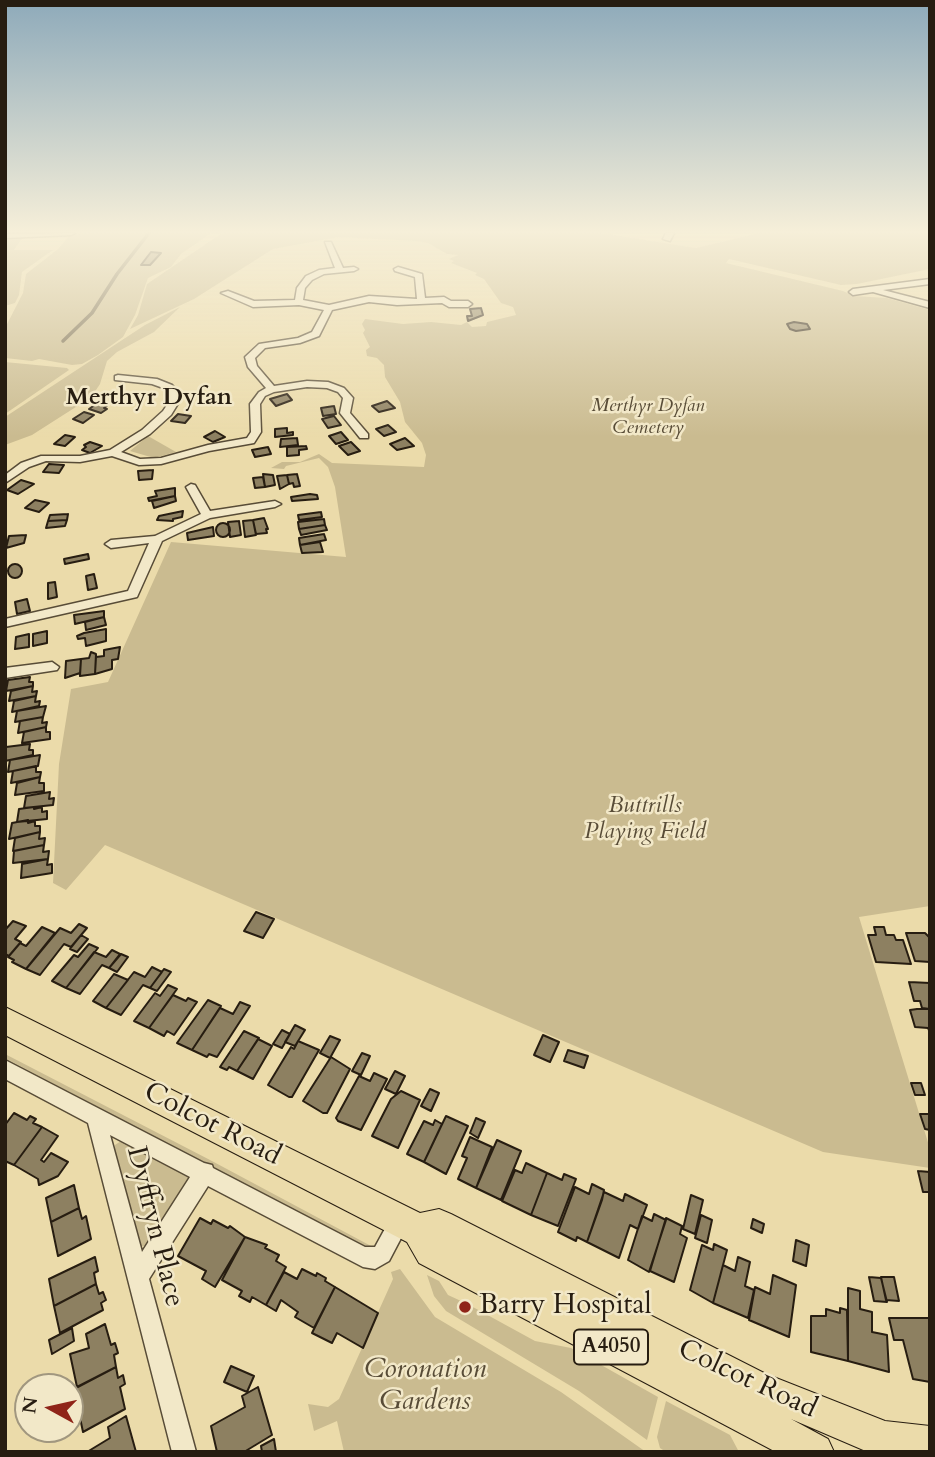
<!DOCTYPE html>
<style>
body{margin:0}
#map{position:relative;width:935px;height:1457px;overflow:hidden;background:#ebdbaa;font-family:Cardo,serif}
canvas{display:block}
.frame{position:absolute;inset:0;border:7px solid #271d11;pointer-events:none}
.north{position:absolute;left:14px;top:1373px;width:70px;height:70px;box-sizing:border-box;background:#f2e8c8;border:2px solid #a1977f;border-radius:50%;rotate:278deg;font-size:19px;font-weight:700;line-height:28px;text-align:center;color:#271d11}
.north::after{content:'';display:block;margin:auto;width:24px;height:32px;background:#8f2418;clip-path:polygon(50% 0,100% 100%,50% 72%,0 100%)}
</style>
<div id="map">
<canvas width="935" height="1457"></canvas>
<div class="frame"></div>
<div class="north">N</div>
</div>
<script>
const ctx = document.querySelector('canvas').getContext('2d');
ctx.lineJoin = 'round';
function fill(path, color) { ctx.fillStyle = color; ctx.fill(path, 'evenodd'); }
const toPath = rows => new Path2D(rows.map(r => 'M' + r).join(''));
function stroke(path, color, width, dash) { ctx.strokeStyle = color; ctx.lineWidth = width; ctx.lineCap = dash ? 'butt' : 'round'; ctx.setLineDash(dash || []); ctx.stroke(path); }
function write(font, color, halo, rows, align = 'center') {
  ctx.font = font + ' Cardo,serif'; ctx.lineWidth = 5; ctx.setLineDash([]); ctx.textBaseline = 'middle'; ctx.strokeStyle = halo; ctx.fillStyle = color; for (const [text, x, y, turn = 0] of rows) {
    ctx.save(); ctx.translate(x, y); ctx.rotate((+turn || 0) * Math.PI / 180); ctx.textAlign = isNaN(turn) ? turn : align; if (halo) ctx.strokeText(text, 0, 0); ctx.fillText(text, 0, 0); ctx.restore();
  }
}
fill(toPath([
 [91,233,211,233,181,254,171,267,148,278,135,315,123,337,98,355,82,364,72,365,39,359,32,361,5,358,5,328,23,293,26,274,58,249,70,235],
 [222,233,600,233,696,248,760,233,930,233,930,269,857,284,841,285,729,259,726,263,843,291,854,296,887,298,930,310,930,906,859,917,930,1149,930,1168,823,1152,105,845,66,890,53,883,59,764,71,689,108,682,171,542,346,557,335,487,328,467,319,458,286,466,284,469,271,468,282,462,300,462,319,454,332,463,424,467,426,455,422,443,405,422,400,402,385,377,384,365,377,358,367,356,366,350,370,347,363,333,365,330,362,324,365,319,403,324,431,322,461,325,467,322,472,327,486,326,487,322,516,315,513,307,501,303,484,279,475,275,477,273,451,263,454,261,449,259,458,255,447,254,428,243,416,241,339,237,273,249,194,299,130,329,138,315,147,284],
 [23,237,14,250,53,250,22,272,19,295,15,303,5,306,5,239],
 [180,307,154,332,117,352,107,361,100,384,94,393,79,405,32,435,5,445,5,417,145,325],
 [5,362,67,368,69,370,5,414],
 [148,436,176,452,154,458,130,451],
 [5,1054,210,1160,371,1246,362,1246,5,1058],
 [121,1141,189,1176,146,1246,139,1246,114,1151,115,1145],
 [400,1269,435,1317,561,1392,646,1452,344,1452,337,1421,314,1431,308,1404,328,1407,339,1399,393,1279,391,1272],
 [427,1275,439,1281,448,1295,461,1301,459,1306,468,1312,471,1306,535,1341,571,1348,658,1397,647,1440,579,1391,446,1311,434,1296],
 [666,1401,730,1435,739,1452,666,1452,660,1448,657,1437]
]), '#cabb90');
stroke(toPath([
 [63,341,92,313,117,274,149,233]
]), '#74684e', 3.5);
const building = toPath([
 [151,252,161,253,150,265,141,265,151,252],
 [481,308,483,315,468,321,467,316,472,316,470,309,481,308],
 [794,322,807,324,810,329,796,331,790,329,787,324,794,322],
 [287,394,292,400,276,406,270,399,287,394],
 [387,401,395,408,379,412,372,406,387,401],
 [99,402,108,405,104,408,107,409,101,413,89,409,99,402],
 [334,406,336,414,323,416,321,408,334,406],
 [84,412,94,415,83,423,73,419,84,412],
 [178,414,191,416,185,423,171,421,178,414],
 [334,416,341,425,328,428,322,419,334,416],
 [388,425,396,432,384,436,376,429,388,425],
 [287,428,287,433,293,432,293,435,275,437,275,429,287,428],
 [215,431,225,437,213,442,204,437,215,431],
 [341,432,348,440,336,444,329,436,341,432],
 [65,435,75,437,65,446,54,444,65,435],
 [297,438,298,445,280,447,281,439,297,438],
 [405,438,414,446,397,450,390,444,405,438],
 [90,442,102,446,90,453,82,450,86,447,84,445,90,442],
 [351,442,360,451,348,455,339,446,351,442],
 [306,446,307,449,299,450,299,455,287,456,287,447,306,446],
 [268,447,271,454,255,457,252,450,268,447],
 [49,464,64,465,59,473,43,472,49,464],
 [153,470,152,479,139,480,138,471,153,470],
 [263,474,273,475,275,485,265,487,263,474],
 [297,474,300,486,294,487,293,483,289,484,287,475,297,474],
 [287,475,289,484,280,489,277,476,287,475],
 [263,477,265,487,255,488,253,478,263,477],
 [21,480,34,484,18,494,7,490,21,480],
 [175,488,175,496,149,501,148,498,157,496,155,491,175,488],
 [310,494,317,495,318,499,292,501,291,497,310,494],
 [175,496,176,501,154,508,152,501,175,496],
 [35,500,49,503,39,512,25,508,35,500],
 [183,511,182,517,173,519,173,521,157,520,159,516,183,511],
 [321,512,322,517,299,520,298,515,321,512],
 [68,514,67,520,48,521,50,515,68,514],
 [264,518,268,529,266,529,267,533,256,534,253,520,264,518],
 [324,519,325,525,299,529,298,522,324,519],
 [67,520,65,526,46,528,48,521,67,520],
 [253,520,256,535,245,537,243,521,253,520],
 [239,521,241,535,230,537,228,522,239,521],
 '216 530a7 7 0 1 1 14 0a7 7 0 1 1-14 0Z',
 [325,525,327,530,301,535,299,529,325,525],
 [213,527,214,536,188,540,187,533,213,527],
 [324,534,326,540,300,545,299,538,324,534],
 [26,535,24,543,6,548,9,536,26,535],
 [320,542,323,552,302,553,300,545,320,542],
 [88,554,89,559,65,564,64,559,88,554],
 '8 571a7 7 0 1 1 14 0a7 7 0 1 1-14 0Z',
 [94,574,97,588,88,590,86,576,94,574],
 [55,582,57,597,48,599,48,583,55,582],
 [27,599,30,611,17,614,15,602,27,599],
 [104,611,104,617,75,624,74,615,104,611],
 [104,617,106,625,86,630,85,622,104,617],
 [106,629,106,641,86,646,85,638,78,639,77,636,84,633,106,629],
 [47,631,47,643,33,646,33,634,47,631],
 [29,634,29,647,15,649,16,637,29,634],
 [120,647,118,659,112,660,112,669,95,674,96,657,104,656,104,650,120,647],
 [91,652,96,654,95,674,80,676,81,659,89,658,91,652],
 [81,659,80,673,65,678,66,661,81,659],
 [30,677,29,682,33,682,33,686,6,691,8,680,30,677],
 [33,686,32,692,37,691,36,696,9,701,11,691,33,686],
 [36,696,35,702,40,701,39,706,12,712,14,701,36,696],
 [46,706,43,717,15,722,17,711,46,706],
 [43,717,42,723,47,722,46,727,18,733,20,721,43,717],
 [46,727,46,732,50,732,50,739,22,743,24,732,46,727],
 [30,744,29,750,33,750,33,755,5,761,6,747,30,744],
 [40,755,38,766,8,772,10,760,40,755],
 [36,766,36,772,41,772,40,777,11,783,13,771,36,766],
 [40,777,39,783,44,783,44,791,15,795,17,783,40,777],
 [50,792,49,799,54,798,53,805,24,808,26,796,50,792],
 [34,807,34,809,42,807,42,812,47,811,47,819,17,822,19,809,34,807],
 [28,820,28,823,35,821,35,826,40,826,40,832,9,839,12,823,28,820],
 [40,832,39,839,45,838,44,845,13,851,15,838,40,832],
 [44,845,43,852,49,851,48,859,13,863,14,851,44,845],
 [48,859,47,865,52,864,52,873,21,878,22,864,48,859],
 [256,912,274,919,263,938,244,931,256,912],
 [13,921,26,926,15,939,21,942,9,956,5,954,5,930,13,921],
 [79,924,87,928,71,947,64,944,40,975,26,969,60,928,71,933,79,924],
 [42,927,55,933,26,969,12,962,14,960,8,957,20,943,26,946,42,927],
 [874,927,884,927,886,935,894,935,896,940,903,940,911,964,876,962,868,935,876,935,874,927],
 [906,933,925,933,930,938,930,962,915,961,906,933],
 [81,935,88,939,77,952,70,949,81,935],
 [89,944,98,948,66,988,52,981,74,955,78,957,89,944],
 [112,950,120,954,109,968,102,965,80,994,66,988,94,952,106,957,112,950],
 [121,954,128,957,117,972,109,968,121,954],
 [152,967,162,972,150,988,143,985,121,1015,106,1008,134,972,145,977,152,967],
 [164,969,171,972,157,991,150,988,164,969],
 [114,974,128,980,106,1008,93,1001,114,974],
 [909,982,930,983,930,1009,922,1008,920,1001,914,1001,909,982],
 [168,985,177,989,149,1028,134,1021,155,993,160,996,168,985],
 [173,995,186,1001,188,998,197,1002,174,1035,167,1031,164,1036,149,1028,173,995],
 [208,1000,221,1006,192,1050,177,1043,208,1000],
 [240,1002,250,1006,217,1057,209,1054,207,1057,192,1050,220,1008,233,1014,240,1002],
 [917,1009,930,1009,930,1033,928,1028,915,1027,910,1010,917,1009],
 [295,1025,305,1030,295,1046,285,1042,295,1025],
 [282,1030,290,1034,282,1048,273,1044,282,1030],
 [244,1031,259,1038,237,1071,229,1067,227,1070,220,1067,244,1031],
 [543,1035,559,1042,550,1062,534,1055,543,1035],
 [330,1036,340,1040,330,1058,320,1053,330,1036],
 [258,1039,272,1046,253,1079,237,1071,258,1039],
 [298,1041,319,1050,292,1097,289,1097,268,1085,291,1047,294,1049,298,1041],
 [568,1050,588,1056,584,1068,564,1061,568,1050],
 [362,1053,370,1056,361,1075,352,1071,362,1053],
 [331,1057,350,1069,327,1113,323,1113,303,1101,331,1057],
 [395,1071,405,1076,396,1094,385,1089,395,1071],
 [374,1073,387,1079,361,1130,338,1121,336,1118,359,1076,370,1081,374,1073],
 [911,1083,921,1083,925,1095,915,1095,911,1083],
 [430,1089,439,1093,431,1111,421,1106,430,1089],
 [401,1091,420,1100,398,1148,372,1136,391,1099,401,1091],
 [14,1113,27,1120,30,1116,36,1119,33,1123,42,1127,14,1165,5,1161,5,1125,14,1113],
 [920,1114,930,1114,930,1130,925,1129,920,1114],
 [446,1116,468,1126,446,1174,424,1162,446,1116],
 [476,1118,485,1122,478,1138,470,1133,476,1118],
 [435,1120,442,1124,424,1162,407,1154,424,1121,433,1125,435,1120],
 [42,1127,58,1136,41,1160,44,1162,51,1153,68,1162,58,1176,39,1185,38,1179,14,1165,42,1127],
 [470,1137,492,1147,476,1188,458,1179,467,1158,462,1156,470,1137],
 [497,1140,521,1151,501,1200,476,1188,497,1140],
 [526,1163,547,1173,531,1215,502,1201,515,1170,522,1173,526,1163],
 [918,1171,930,1172,930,1192,923,1192,918,1171],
 [547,1173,562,1180,564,1174,576,1179,558,1226,531,1215,547,1173],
 [592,1184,604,1190,602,1200,587,1242,577,1237,576,1241,558,1232,575,1187,589,1194,592,1184],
 [74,1185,79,1208,51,1222,46,1198,74,1185],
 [604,1192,623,1201,625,1194,647,1205,638,1229,630,1225,619,1258,587,1242,604,1192],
 [691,1195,703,1200,695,1234,683,1229,691,1195],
 [79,1208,82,1219,86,1216,91,1239,58,1256,51,1222,79,1208],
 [654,1214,666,1220,649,1272,628,1260,642,1216,652,1221,654,1214],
 [701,1215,712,1220,707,1243,695,1238,701,1215],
 [200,1218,211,1224,213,1220,228,1228,230,1226,245,1237,215,1287,202,1279,206,1271,178,1256,200,1218],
 [666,1218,682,1226,680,1234,687,1238,674,1282,650,1271,666,1218],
 [753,1219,764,1224,762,1233,751,1228,753,1219],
 [245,1237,267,1245,265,1248,279,1255,276,1261,286,1267,266,1305,252,1297,250,1302,239,1296,242,1291,222,1280,245,1237],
 [796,1240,809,1245,806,1266,793,1261,796,1240],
 [714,1244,727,1250,713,1303,690,1290,702,1245,713,1250,714,1244],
 [95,1257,98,1271,94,1273,96,1284,54,1306,49,1279,95,1257],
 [738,1257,750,1262,745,1286,754,1290,748,1318,713,1303,723,1265,735,1271,738,1257],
 [302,1269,316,1276,317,1273,326,1278,325,1281,335,1287,314,1328,295,1317,298,1312,281,1300,276,1311,266,1305,284,1272,297,1279,302,1269],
 [773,1275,796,1285,789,1337,749,1320,755,1287,770,1294,773,1275],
 [869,1277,881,1278,887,1302,874,1301,869,1277],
 [881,1277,894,1277,899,1301,886,1300,881,1277],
 [96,1284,99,1294,103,1292,106,1300,101,1303,103,1310,60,1333,54,1306,96,1284],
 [335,1287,378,1313,363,1348,337,1333,332,1343,312,1333,335,1287],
 [848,1288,860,1291,860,1309,872,1312,872,1332,887,1335,889,1372,848,1361,848,1288],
 [840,1308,847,1310,848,1361,811,1352,811,1316,826,1316,826,1309,840,1313,840,1308],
 [889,1318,930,1318,930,1382,913,1379,903,1340,894,1340,889,1318],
 [105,1324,111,1345,115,1343,118,1353,114,1355,116,1367,77,1387,70,1354,89,1348,86,1334,105,1324],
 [72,1328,74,1341,52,1354,49,1340,72,1328],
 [231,1366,254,1376,247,1392,224,1382,231,1366],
 [116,1367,118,1378,123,1375,125,1384,120,1387,125,1409,83,1432,74,1389,116,1367],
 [258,1387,272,1435,244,1452,217,1452,211,1426,245,1407,242,1396,258,1387],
 [126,1416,136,1452,87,1452,110,1438,108,1427,126,1416],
 [274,1439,276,1452,262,1452,261,1446,274,1439]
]);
fill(building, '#8d8061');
stroke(building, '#271d11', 2);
const street = toPath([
 [75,233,71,235,5,238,5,234,75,233],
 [666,233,674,233,670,241,663,239,666,233],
 [325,242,331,242,343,268,354,267,358,269,354,271,324,274,312,280,305,288,303,300,329,305,369,296,417,299,415,277,395,271,394,269,398,267,422,274,425,298,444,297,451,301,468,301,472,304,468,307,449,307,442,303,397,305,369,302,332,310,319,336,300,343,265,348,255,358,257,366,274,386,307,381,328,382,344,388,353,398,350,413,368,434,368,438,360,438,340,413,343,398,338,392,327,388,307,387,274,392,265,396,260,404,261,432,254,443,209,451,161,464,139,465,112,456,80,462,46,461,29,467,5,483,5,475,21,463,41,456,80,456,110,450,142,430,163,411,169,402,170,394,166,389,152,384,115,380,115,376,118,375,157,379,172,385,180,394,179,402,171,415,150,434,121,452,140,459,161,458,208,445,247,438,251,432,250,404,259,392,266,388,248,367,245,357,259,344,298,338,312,332,324,310,299,305,253,307,221,293,228,291,254,301,295,300,297,288,306,276,319,270,335,268,325,242],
 [930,279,930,284,883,290,930,302,930,308,873,292,853,295,849,292,853,289,930,279],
 [191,484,195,485,210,511,275,501,281,504,275,507,210,518,162,541,137,597,5,627,5,619,128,591,149,543,111,548,105,544,111,540,155,536,201,514,186,487,191,484],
 [52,662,59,667,57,670,5,678,5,668,52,662],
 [5,1060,204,1163,212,1165,213,1168,365,1247,375,1247,393,1214,400,1211,407,1214,410,1221,389,1261,375,1269,363,1267,208,1186,149,1279,196,1452,172,1452,88,1123,5,1079,5,1060],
 [110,1135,190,1177,142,1252,110,1135]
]);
const primary = toPath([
 [5,1007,420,1213,439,1209,451,1214,766,1374,885,1421,930,1426,930,1452,868,1452,791,1419,828,1439,834,1452,776,1452,419,1263,407,1242,5,1035,5,1007]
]);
stroke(street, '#584c37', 3);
stroke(primary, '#271d11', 2);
fill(street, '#f2e8c8');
fill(primary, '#ebdbaa');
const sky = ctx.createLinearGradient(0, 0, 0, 437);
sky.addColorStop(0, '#8eaaba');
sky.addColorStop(0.53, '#f6efd9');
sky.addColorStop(1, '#f6efd900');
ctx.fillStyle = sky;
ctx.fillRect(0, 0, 935, 437);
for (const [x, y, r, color] of [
 [465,1307,7,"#8f2418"]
]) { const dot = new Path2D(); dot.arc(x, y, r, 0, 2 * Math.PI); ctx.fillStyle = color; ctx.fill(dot); stroke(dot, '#f2e8c8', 2.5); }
write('italic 19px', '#584c37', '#f2e8c8', [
 ["Merthyr Dyfan",648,407],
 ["Cemetery",648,429]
]);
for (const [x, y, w] of [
 [611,1347,74]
]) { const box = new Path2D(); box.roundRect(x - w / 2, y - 17.5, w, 35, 5); ctx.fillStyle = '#f2e8c8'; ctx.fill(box); stroke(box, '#271d11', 2); }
write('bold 21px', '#271d11', null, [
 ["A4050",611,1347]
]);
write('italic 23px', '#584c37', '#f2e8c8', [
 ["Buttrills",645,807],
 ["Playing Field",645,833]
]);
write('bold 24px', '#271d11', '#f2e8c8', [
 ["Merthyr Dyfan",149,398]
]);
write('28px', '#271d11', '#f2e8c8', [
 ["Colcot Road",212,1125,27],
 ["Dyffryn Place",154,1227,76],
 ["Colcot Road",747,1380,25]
]);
write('28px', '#271d11', '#f2e8c8', [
 ["Barry Hospital",479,1307]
], 'left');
write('italic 28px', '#584c37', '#f2e8c8', [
 ["Coronation",425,1371],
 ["Gardens",425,1403]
]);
</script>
